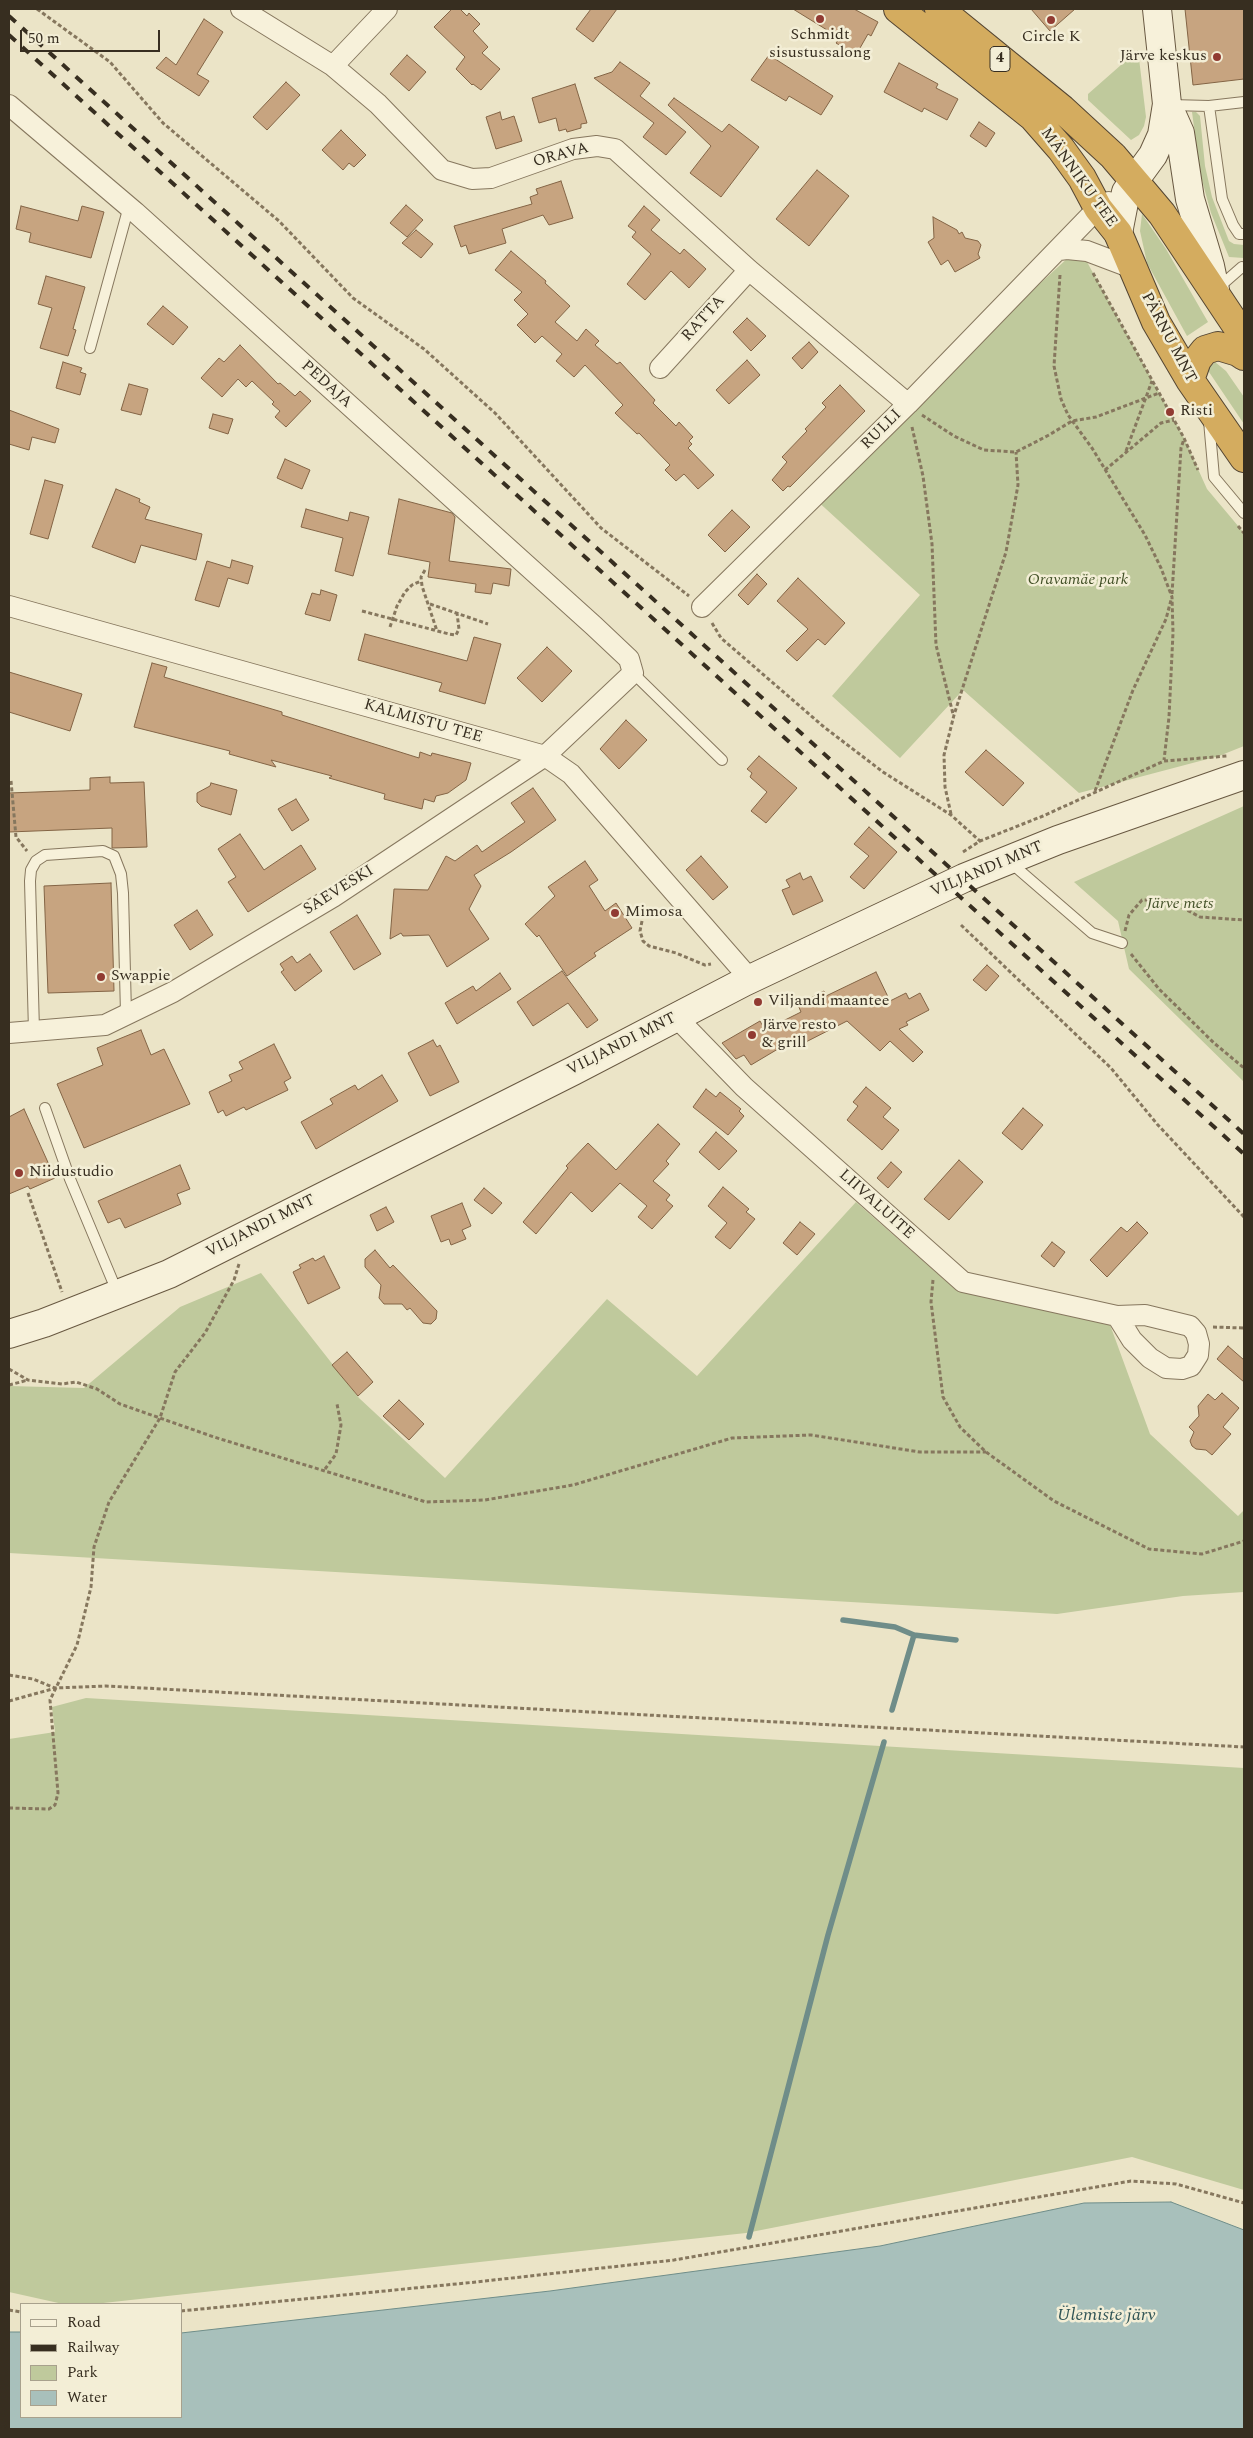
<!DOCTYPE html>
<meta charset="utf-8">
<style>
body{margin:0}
#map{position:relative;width:1253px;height:2438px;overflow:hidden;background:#ebe4c7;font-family:Spectral,serif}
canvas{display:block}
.frame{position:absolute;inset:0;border:10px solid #372e20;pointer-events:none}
.legend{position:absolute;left:20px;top:2303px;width:162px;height:115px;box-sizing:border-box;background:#f3eed6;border:1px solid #a8a18d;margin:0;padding:6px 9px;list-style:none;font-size:15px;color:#372e20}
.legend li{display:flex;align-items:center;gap:10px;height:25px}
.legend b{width:25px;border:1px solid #a8a18d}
.scale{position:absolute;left:20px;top:30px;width:140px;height:22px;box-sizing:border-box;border:2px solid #372e20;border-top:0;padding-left:6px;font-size:15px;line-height:18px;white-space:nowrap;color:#372e20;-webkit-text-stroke:4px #f3eed6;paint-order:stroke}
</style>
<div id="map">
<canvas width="1253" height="2438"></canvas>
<div class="frame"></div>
<ul class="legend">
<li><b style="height:6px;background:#f7f1da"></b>Road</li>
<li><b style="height:6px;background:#372e20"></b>Railway</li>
<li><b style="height:14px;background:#bfc99c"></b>Park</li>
<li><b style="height:14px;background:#a8c0bb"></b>Water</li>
</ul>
<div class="scale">50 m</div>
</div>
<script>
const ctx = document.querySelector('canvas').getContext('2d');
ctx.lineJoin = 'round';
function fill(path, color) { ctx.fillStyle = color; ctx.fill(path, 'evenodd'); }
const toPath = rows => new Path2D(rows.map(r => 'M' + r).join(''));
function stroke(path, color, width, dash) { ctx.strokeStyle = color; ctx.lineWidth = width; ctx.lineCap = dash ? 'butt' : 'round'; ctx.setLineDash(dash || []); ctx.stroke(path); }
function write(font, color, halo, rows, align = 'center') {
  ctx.font = font + ' Spectral,serif'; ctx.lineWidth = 5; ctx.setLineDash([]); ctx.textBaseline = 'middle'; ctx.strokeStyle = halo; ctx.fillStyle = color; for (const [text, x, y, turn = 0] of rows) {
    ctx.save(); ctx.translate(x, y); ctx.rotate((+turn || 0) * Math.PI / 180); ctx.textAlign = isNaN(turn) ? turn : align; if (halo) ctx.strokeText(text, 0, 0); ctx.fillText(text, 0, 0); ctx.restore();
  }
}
fill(toPath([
 [1138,50,1146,117,1144,126,1139,135,1131,140,1088,100,1088,94],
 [1192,112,1196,112,1200,116,1205,166,1212,197,1229,241,1234,244,1244,245,1244,258,1229,257,1211,213,1200,173],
 [1142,214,1166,249,1208,322,1187,336,1147,263,1140,231],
 [1069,257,1087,262,1184,438,1207,489,1244,533,1244,746,1219,756,1079,793,963,690,900,758,832,696,920,595,814,498,908,404],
 [1215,362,1226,371,1244,397,1244,424,1209,372,1209,368],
 [1244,806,1244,1082,1129,969,1118,921,1074,882],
 [856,1202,956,1290,1109,1322,1150,1434,1238,1516,1244,1510,1244,1592,1183,1596,1057,1614,9,1553,9,1386,84,1388,180,1307,261,1273,359,1398,445,1478,607,1299,697,1376],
 [86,1698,1244,1768,1244,2190,1132,2157,746,2233,94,2304,63,2304,9,2292,9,1739,55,1732,52,1707]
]), '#bfc99c');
const water = toPath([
 [1171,2202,1244,2230,1244,2429,9,2429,9,2332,21,2332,21,2417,181,2417,181,2333,550,2291,880,2246,1084,2203,1171,2202]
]);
fill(water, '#a8c0bb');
stroke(water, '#6f8d89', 1);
stroke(toPath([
 [843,1620,895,1627,914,1635,956,1640],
 [892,1710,914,1635],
 [749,2237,828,1935,884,1742]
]), '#6f8d89', 5.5);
const building = toPath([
 [452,9,460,9,467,16,469,13,480,24,473,31,488,47,482,53,500,69,481,90,473,84,472,85,456,69,465,57,434,27,452,9],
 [591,9,617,9,593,42,576,29,591,9],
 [793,9,854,9,878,22,871,36,868,34,856,55,836,43,840,38,793,9],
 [1031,9,1075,9,1050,31,1031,9],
 [1185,9,1244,9,1244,79,1193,85,1185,9],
 [204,19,223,32,197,74,209,81,199,96,156,68,166,57,176,65,204,19],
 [407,55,426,72,409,91,390,74,407,55],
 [769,55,833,96,821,115,789,96,786,101,751,80,769,55],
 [620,62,650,83,640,96,686,132,666,155,643,137,654,123,594,78,612,72,620,62],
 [899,63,938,84,936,88,958,99,947,120,924,108,922,112,884,92,899,63],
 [286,82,300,95,267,130,253,117,286,82],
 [575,84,587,123,581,124,581,128,567,132,566,129,559,131,556,118,539,123,532,98,575,84],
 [674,98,722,132,729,124,759,147,721,197,690,173,711,146,668,105,674,98],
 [500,112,502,120,514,116,522,141,496,149,486,117,500,112],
 [979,122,995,133,986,147,970,136,979,122],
 [341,130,366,155,354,167,349,163,343,170,322,150,341,130],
 [817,170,849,196,809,246,776,219,817,170],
 [561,181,573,218,549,225,543,215,502,229,506,243,469,254,466,245,461,247,454,226,532,204,530,197,538,194,536,189,561,181],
 [406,205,423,220,407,237,390,223,406,205],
 [21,206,78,221,82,206,104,212,91,258,29,242,31,233,16,229,21,206],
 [644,206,660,220,651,230,680,254,684,249,706,269,689,288,671,271,645,300,627,284,651,254,632,237,636,232,628,226,644,206],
 [933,217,957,230,959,234,962,232,965,238,978,241,981,245,978,254,980,258,955,272,948,260,941,265,928,242,934,238,933,217],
 [416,230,433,244,421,258,402,243,416,230],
 [511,251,546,281,545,283,570,306,555,322,577,341,586,329,599,341,595,345,617,364,620,362,655,400,653,403,676,426,679,422,693,437,689,441,692,444,688,448,714,475,698,489,684,474,676,481,665,470,670,465,639,433,637,434,615,413,623,405,585,365,574,377,556,361,562,354,542,336,535,343,517,325,528,314,514,300,522,292,495,270,511,251],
 [46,276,85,287,73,329,76,330,68,356,40,348,52,308,38,304,46,276],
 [163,306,188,327,173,345,147,324,163,306],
 [747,318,766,336,751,351,733,332,747,318],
 [809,342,818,352,802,369,792,358,809,342],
 [240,345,278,384,280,383,295,396,300,391,311,401,286,427,275,417,280,411,272,404,274,402,252,381,246,387,238,379,222,397,201,378,219,358,224,362,240,345],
 [747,360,760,375,729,404,716,390,747,360],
 [63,362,82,368,80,372,86,374,80,395,56,388,63,362],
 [129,384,148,389,141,415,121,410,129,384],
 [840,385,865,411,790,487,788,486,783,491,772,480,787,462,782,457,807,431,805,429,826,407,822,403,840,385],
 [9,410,59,429,55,443,32,437,29,450,9,444,9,410],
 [213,414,233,419,228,434,209,428,213,414],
 [285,459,310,470,302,489,277,478,285,459],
 [45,480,63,485,48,539,30,534,45,480],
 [116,489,140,499,139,502,150,507,145,519,202,534,196,560,141,545,135,563,92,547,116,489],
 [399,499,452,513,455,517,449,561,511,569,509,586,493,583,491,594,475,592,476,584,428,577,430,562,388,554,399,499],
 [306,509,348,521,350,512,369,517,353,576,335,571,343,538,301,527,306,509],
 [732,510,750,527,725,552,708,535,732,510],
 [232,560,253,566,248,584,228,578,219,607,195,600,207,561,230,568,232,560],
 [757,574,767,584,748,605,738,595,757,574],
 [798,578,845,623,825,645,818,639,797,661,786,651,808,629,777,601,798,578],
 [321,590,337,595,330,621,305,614,312,593,320,595,321,590],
 [365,634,467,661,474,637,501,644,485,704,439,691,442,683,358,660,365,634],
 [547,647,572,671,542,702,517,678,547,647],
 [152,663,167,667,164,677,282,712,282,715,419,758,420,752,431,756,432,753,471,763,466,780,448,793,436,796,434,802,424,799,422,809,384,799,385,794,329,778,332,776,271,760,276,767,229,754,230,751,134,727,152,663],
 [9,672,82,694,70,731,9,712,9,672],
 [626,720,647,740,619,769,600,749,626,720],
 [986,750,1024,783,1003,806,965,772,986,750],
 [759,756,797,788,766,823,751,811,767,792,750,777,752,773,747,769,759,756],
 [110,777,110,783,144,782,147,847,112,848,112,828,9,832,9,793,90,790,90,778,110,777],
 [211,783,237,790,231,815,201,806,197,802,197,793,210,786,211,783],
 [533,788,556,820,511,852,474,875,481,886,469,909,489,939,447,967,429,935,403,936,401,933,390,939,394,889,428,890,446,856,455,861,477,845,482,852,525,822,511,803,533,788],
 [296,799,309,820,292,831,278,809,296,799],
 [869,827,897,852,864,889,850,877,869,856,854,844,869,827],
 [240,834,264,870,301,845,316,869,248,912,228,882,236,877,218,849,240,834],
 [701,856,728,887,713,900,686,870,701,856],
 [585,861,598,880,589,886,605,911,616,903,632,928,594,953,596,956,567,976,539,935,537,937,525,924,555,896,548,887,585,861],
 [800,873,803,880,811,876,823,901,793,915,782,890,790,887,786,880,800,873],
 [111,883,114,991,48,993,44,886,111,883],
 [197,910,213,935,190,950,174,925,197,910],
 [357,915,381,954,354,970,330,932,357,915],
 [310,954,322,971,295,991,281,972,284,970,280,964,292,956,297,963,310,954],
 [987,965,999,976,986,991,973,980,987,965],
 [562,971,598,1020,587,1028,568,1003,533,1026,517,1002,562,971],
 [876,972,890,1001,906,993,909,999,920,993,929,1010,906,1022,908,1025,899,1029,923,1052,913,1062,890,1041,880,1051,847,1021,796,1047,793,1040,751,1065,744,1055,736,1059,722,1043,760,1021,765,1030,801,1012,798,1005,824,991,826,996,876,972],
 [500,973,511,989,457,1024,445,1003,473,986,476,991,500,973],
 [141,1030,151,1055,164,1049,190,1104,84,1148,57,1084,103,1065,97,1048,141,1030],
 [433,1040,437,1047,440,1045,459,1082,430,1096,408,1053,433,1040],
 [274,1044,291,1078,284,1082,288,1090,246,1110,244,1107,226,1116,223,1110,218,1113,209,1092,232,1081,229,1075,243,1069,239,1062,274,1044],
 [382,1075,398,1101,316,1149,301,1122,333,1104,330,1099,355,1085,358,1090,382,1075],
 [866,1087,891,1108,883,1117,899,1130,882,1150,847,1120,858,1106,853,1102,866,1087],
 [706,1089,716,1097,720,1092,741,1109,739,1111,744,1116,728,1135,693,1107,706,1089],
 [1023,1108,1043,1125,1022,1150,1002,1133,1023,1108],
 [24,1109,55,1178,30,1189,28,1186,9,1194,9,1117,24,1109],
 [658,1124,680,1144,666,1161,669,1164,653,1181,670,1195,666,1200,673,1206,652,1229,638,1217,647,1206,620,1183,592,1212,571,1192,536,1234,523,1222,568,1168,566,1166,588,1143,616,1170,658,1124],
 [716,1132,737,1151,719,1170,699,1152,716,1132],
 [959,1160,983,1182,949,1220,924,1199,959,1160],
 [891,1162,902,1172,888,1188,877,1178,891,1162],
 [180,1165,190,1189,177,1194,181,1204,125,1228,120,1218,108,1223,98,1201,180,1165],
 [723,1187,749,1209,746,1212,755,1219,730,1249,715,1237,727,1223,708,1206,723,1187],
 [484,1188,502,1203,492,1214,474,1200,484,1188],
 [462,1203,471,1226,462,1230,466,1239,451,1245,449,1239,441,1242,431,1216,462,1203],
 [386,1207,394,1222,377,1231,370,1215,386,1207],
 [800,1222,815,1234,797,1255,783,1243,800,1222],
 [1137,1222,1148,1233,1107,1277,1090,1260,1121,1227,1127,1232,1137,1222],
 [1052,1242,1065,1252,1054,1267,1041,1256,1052,1242],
 [375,1250,390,1268,393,1265,437,1311,436,1319,431,1324,423,1323,410,1308,407,1310,402,1304,384,1304,379,1298,381,1285,365,1267,365,1259,375,1250],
 [324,1256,340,1288,308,1304,293,1272,301,1268,299,1265,313,1258,315,1261,324,1256],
 [1228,1346,1244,1360,1244,1382,1217,1359,1228,1346],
 [347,1352,373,1382,358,1396,332,1365,347,1352],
 [1222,1393,1239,1408,1223,1427,1231,1434,1212,1455,1206,1450,1196,1449,1192,1446,1190,1441,1194,1432,1189,1427,1199,1416,1198,1406,1208,1394,1215,1400,1222,1393],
 [399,1400,424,1424,409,1440,383,1416,399,1400]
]);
fill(building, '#c7a480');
stroke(building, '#836445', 1);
const lane = toPath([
 [1171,105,1209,106,1244,102],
 [1209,106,1222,199,1233,225,1239,234,1244,234],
 [1218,288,1242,267,1244,268],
 [90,348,129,206],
 [1209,421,1214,477,1244,513],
 [633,673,722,760],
 [1011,863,1092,933,1122,943],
 [34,1031,30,881,31,870,36,861,45,855,103,851,114,856,121,874,123,893,126,1014],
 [45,1108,70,1179,118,1294]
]);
const street = toPath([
 [241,9,333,66,378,104,442,170,472,179,491,178,573,149,597,146,615,149,749,270,908,404],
 [333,66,387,9],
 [9,105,135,212,594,626,629,659,633,673,545,756,333,897,173,992,105,1025,9,1033],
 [1059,250,1067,249,1087,251,1132,268],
 [660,368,749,270],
 [9,606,545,756,571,774,750,979],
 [702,607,908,404,1098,208,1109,202],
 [676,1017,744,1087,963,1282,1117,1316,1132,1340,1150,1358,1166,1368,1182,1369,1191,1366,1198,1355,1199,1344,1196,1333,1190,1326,1145,1315,1117,1316]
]);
const secondary = toPath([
 [1168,106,1180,133,1190,199,1210,266,1215,290],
 [1118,233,1126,192,1153,155,1162,135,1167,104,1157,9],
 [9,1334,44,1323,169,1274,573,1071,744,982,964,878,1058,840,1244,775]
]);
const highway = toPath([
 [898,9,1033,117,1061,149,1082,178,1098,208,1118,233,1156,322,1190,380,1244,458],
 [939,9,1062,109,1113,156,1162,214,1244,337],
 [1190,380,1197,360,1205,350,1218,346,1238,352,1244,356]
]);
stroke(lane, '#86775e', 12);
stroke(street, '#86775e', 22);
stroke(secondary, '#685841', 30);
stroke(highway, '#544532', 30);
stroke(toPath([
 [37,9,110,62,163,123,279,221,353,298,424,349,495,413,601,528,689,596],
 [1093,273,1184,438,1198,470],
 [1060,275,1054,366,1061,399,1068,415,1092,448,1145,535,1161,568,1172,597,1173,633,1169,717,1164,760],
 [922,415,954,436,984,450,1016,452,1049,435,1072,421,1096,417,1159,393],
 [912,427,923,476,932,544,936,645,953,714],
 [1126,451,1152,381],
 [1105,470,1161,423,1174,420],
 [1238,526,1244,533],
 [425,570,421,577,422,586,437,631],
 [1172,594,1181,448,1184,439],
 [430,604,488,624],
 [362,611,449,634,456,635,459,629,457,613],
 [712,623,721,638,824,727,883,772,951,815,981,842],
 [390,627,397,606,405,592,412,585,421,581],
 [11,781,16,837,27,851],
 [1095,791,1133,690,1166,619,1171,600],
 [951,814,945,787,944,755,954,715,1006,552,1018,485,1016,452],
 [963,852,980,841,1043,816,1164,761,1227,756],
 [642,921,640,931,643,941,649,946,676,953,705,965,711,964],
 [961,925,1111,1068,1157,1124,1244,1217],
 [1125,931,1129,915,1142,900,1168,900,1200,917,1244,920],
 [1131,954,1159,989,1214,1043,1244,1068],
 [28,1193,62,1292],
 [933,1280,931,1302,943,1397,960,1427,986,1452,1054,1501,1149,1549,1202,1554,1244,1541],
 [1213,1327,1244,1328],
 [9,1369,28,1380,62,1384,76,1382,97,1389,120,1404,214,1437,426,1502,485,1500,573,1485,732,1438,811,1435,920,1452,986,1452],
 [9,1385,28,1380],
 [325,1469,336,1454,341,1425,337,1404],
 [9,1675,33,1679,55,1688],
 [9,1701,56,1688,106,1686,1244,1747],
 [9,1808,49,1809,55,1805,58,1793,50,1700,77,1645,91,1587,94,1547,109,1502,160,1418,175,1372,205,1333,234,1280,239,1264],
 [9,2310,21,2312],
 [181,2311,476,2282,674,2260,1131,2181,1176,2184,1244,2203]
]), '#86775e', 3, [4, 2.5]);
stroke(lane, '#f7f1da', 10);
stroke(street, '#f7f1da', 20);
stroke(secondary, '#f7f1da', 28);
stroke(highway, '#d4ac5f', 28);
stroke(toPath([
 [9,16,1244,1134],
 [9,35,1244,1154]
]), '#372e20', 4, [9, 9]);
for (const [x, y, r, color] of [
 [820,19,5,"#913b32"],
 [1051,20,5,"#913b32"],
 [1217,57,5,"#913b32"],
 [1170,412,5,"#913b32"],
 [615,913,5,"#913b32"],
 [101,977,5,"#913b32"],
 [758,1002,5,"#913b32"],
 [752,1035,5,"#913b32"],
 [19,1173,5,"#913b32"]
]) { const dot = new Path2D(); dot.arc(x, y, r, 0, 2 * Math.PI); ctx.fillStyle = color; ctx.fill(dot); stroke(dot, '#f3eed6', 2); }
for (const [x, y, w] of [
 [1000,59,20]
]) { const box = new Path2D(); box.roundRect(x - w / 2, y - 12.5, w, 25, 4); ctx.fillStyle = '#f3eed6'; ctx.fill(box); stroke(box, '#372e20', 1); }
write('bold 15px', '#372e20', null, [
 ["4",1000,59]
]);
write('16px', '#372e20', '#f3eed6', [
 ["Schmidt",820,36,"center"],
 ["sisustussalong",820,54,"center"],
 ["Circle K",1051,38,"center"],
 ["Järve keskus",1207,57,"right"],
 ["Risti",1180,412],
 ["Mimosa",625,913],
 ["Swappie",111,977],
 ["Viljandi maantee",768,1002],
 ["Järve resto",762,1026],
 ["& grill",762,1044],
 ["Niidustudio",29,1173]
], 'left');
write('16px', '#372e20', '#f3eed6', [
 ["ORAVA",561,156,-15],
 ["MÄNNIKU TEE",1078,178,54],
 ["RATTA",704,319,-48],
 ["PÄRNU MNT",1168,338,62],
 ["PEDAJA",326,385,42],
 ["RULLI",882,430,-45],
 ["KALMISTU TEE",423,722,16],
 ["VILJANDI MNT",987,870,-23],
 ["SAEVESKI",339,891,-32],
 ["VILJANDI MNT",622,1045,-27],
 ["LIIVALUITE",876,1205,42],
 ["VILJANDI MNT",261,1227,-27]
]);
write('italic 16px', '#445229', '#f3eed6', [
 ["Oravamäe park",1078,581],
 ["Järve mets",1180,905]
]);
write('italic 18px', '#315556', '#f3eed6', [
 ["Ülemiste järv",1106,2316]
]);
</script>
